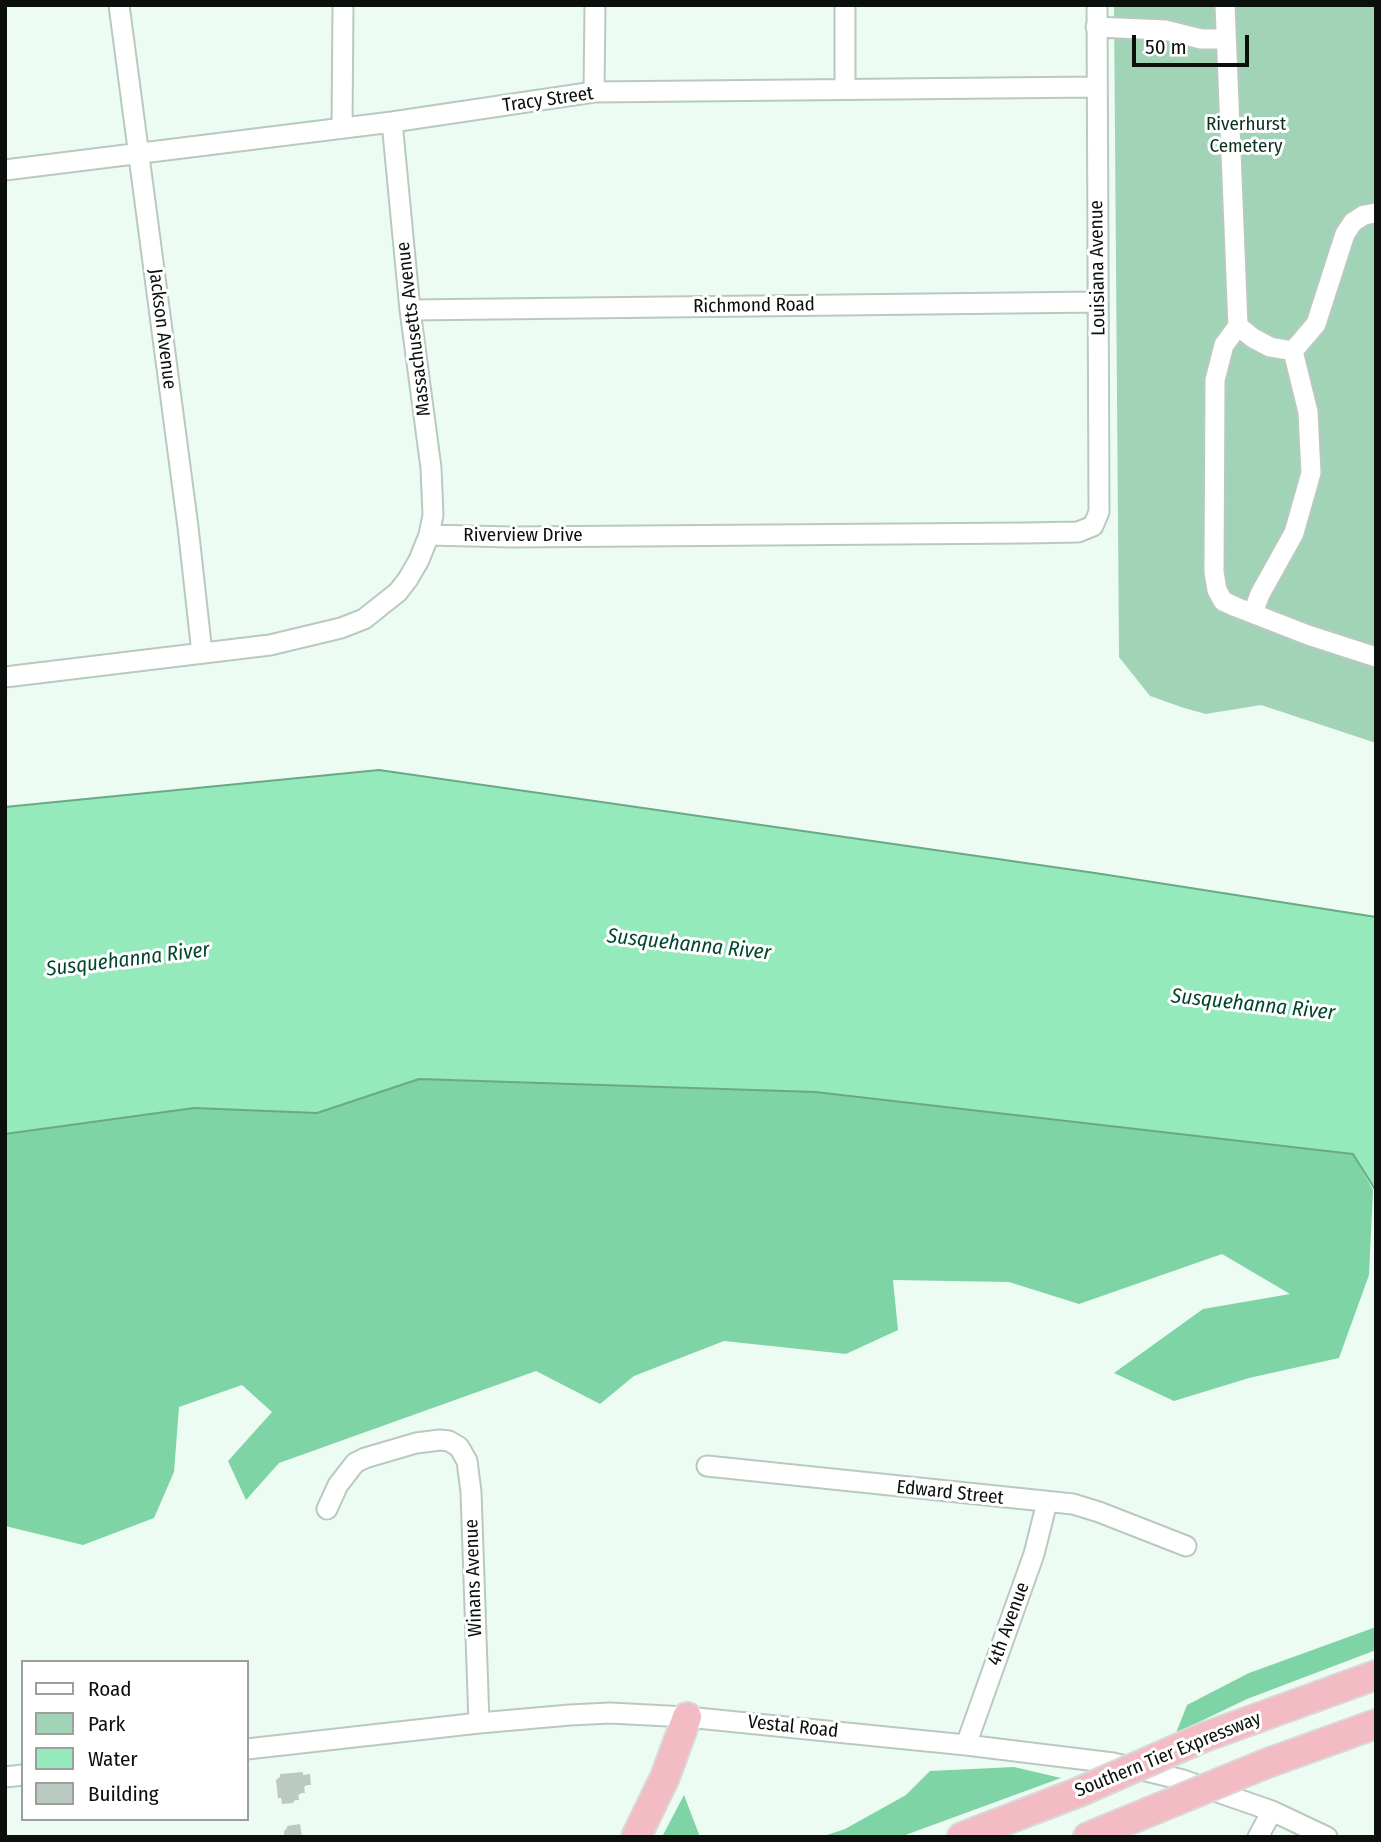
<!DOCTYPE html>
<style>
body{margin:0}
#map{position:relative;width:1381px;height:1842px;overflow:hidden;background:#edfcf3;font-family:"Fira Sans Condensed",sans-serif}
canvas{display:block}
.frame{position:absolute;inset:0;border:7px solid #0b100d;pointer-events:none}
.legend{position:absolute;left:21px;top:1660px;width:228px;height:161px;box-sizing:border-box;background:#fff;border:2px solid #9d9f9e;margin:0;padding:9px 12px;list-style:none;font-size:21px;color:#0b100d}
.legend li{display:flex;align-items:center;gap:14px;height:35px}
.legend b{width:35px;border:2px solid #9d9f9e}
.scale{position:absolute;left:1132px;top:35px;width:117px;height:32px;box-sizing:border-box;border:4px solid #0b100d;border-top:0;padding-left:9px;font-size:21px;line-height:24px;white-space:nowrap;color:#0b100d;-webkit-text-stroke:5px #fff;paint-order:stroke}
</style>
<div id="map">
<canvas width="1381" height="1842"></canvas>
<div class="frame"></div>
<ul class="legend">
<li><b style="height:9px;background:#fff"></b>Road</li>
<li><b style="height:19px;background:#a1d4b6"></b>Park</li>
<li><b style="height:19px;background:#94eaba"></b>Water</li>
<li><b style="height:19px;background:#bbcac1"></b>Building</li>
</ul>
<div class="scale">50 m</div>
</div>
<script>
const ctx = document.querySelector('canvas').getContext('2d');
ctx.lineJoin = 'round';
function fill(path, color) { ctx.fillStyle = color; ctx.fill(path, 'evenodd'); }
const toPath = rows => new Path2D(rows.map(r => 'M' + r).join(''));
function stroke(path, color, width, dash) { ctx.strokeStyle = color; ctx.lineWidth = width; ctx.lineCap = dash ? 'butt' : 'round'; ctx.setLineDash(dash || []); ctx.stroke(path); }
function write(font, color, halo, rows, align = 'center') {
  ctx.font = font + ' "Fira Sans Condensed",sans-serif'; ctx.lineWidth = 6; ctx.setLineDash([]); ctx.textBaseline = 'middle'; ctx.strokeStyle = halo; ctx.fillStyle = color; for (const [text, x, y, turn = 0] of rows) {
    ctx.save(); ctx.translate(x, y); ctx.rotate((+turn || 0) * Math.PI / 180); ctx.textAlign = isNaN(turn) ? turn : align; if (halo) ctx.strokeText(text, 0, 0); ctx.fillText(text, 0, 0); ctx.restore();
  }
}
fill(toPath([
 [1114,5,1376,5,1376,743,1261,705,1206,714,1184,708,1150,696,1119,657]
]), '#a1d4b6');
fill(toPath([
 [419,1079,815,1092,1353,1154,1373,1190,1369,1275,1339,1358,1249,1378,1174,1401,1114,1373,1203,1309,1290,1294,1222,1254,1079,1304,1009,1282,893,1280,898,1330,846,1354,724,1341,634,1376,600,1404,536,1371,279,1463,246,1500,228,1461,272,1412,242,1385,179,1407,174,1472,154,1518,83,1545,5,1526,5,1134,194,1108,317,1113],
 [1376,1627,1376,1650,1247,1699,1176,1733,1187,1705,1249,1673],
 [1014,1767,1061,1778,900,1837,821,1837,845,1829,906,1795,930,1771],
 [684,1795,700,1837,662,1837]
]), '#7ed4a5');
const water = toPath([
 [379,770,1095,873,1376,917,1376,1191,1353,1154,815,1092,419,1079,317,1113,194,1108,5,1134,5,807,379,770]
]);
fill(water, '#94eaba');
stroke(water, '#6ba986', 2);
fill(toPath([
 [281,1776,309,1784,302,1788,303,1792,297,1796,293,1803,282,1804,281,1798,278,1798,276,1780],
 [288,1827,300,1837,284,1837,284,1831]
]), '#0003');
fill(toPath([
 [303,1772,303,1775,310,1774,311,1785,304,1785,305,1793,298,1793,299,1800,285,1801,285,1795,282,1795,280,1774],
 [300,1824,302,1837,288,1837,287,1826]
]), '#bbcac1');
const minor = toPath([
 [119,5,188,527,202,653],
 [845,5,845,88],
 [1225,5,1238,326,1253,338,1270,347,1293,351,1316,324,1345,234,1353,222,1364,215,1376,213],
 [1096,27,1165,30,1201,39,1225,39],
 [594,92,595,5],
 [342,128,343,5],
 [5,170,392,122,594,92,1095,87],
 [410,310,1098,302],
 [1238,326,1224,345,1215,380,1214,572,1217,590,1223,601,1236,607,1308,635,1376,657],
 [429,535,511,537,1025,533,1078,532,1093,526,1099,512,1097,5],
 [1253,613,1260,594,1294,533,1311,473,1308,412,1293,351],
 [5,677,270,645,341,628,364,619,398,592,408,579,419,560,429,535,433,515,431,468,410,310,392,122],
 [707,1466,1073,1504,1099,1512,1186,1546],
 [327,1509,338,1485,355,1463,365,1458,416,1443,440,1440,449,1441,459,1447,467,1461,471,1492,479,1723],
 [966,1745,1034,1554,1047,1502],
 [247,1749,479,1723,570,1715,610,1713,687,1717,966,1745,1113,1763,1183,1780,1272,1811,1327,1837],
 [5,1777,23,1775],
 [1258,1837,1272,1811]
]);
const highway = toPath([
 [1202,1738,1376,1675],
 [1265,1764,1376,1724],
 [636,1837,665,1777,687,1717],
 [962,1837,1079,1792],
 [1088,1837,1156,1809]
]);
stroke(minor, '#bac9c0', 23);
stroke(highway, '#d8d9d8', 32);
stroke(minor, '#fff', 19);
stroke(highway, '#f3bbc3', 28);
const highwayBridge = toPath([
 [1079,1792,1202,1738],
 [1156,1809,1265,1764]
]);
stroke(highwayBridge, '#d8d9d8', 32, []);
stroke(highwayBridge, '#f3bbc3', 28);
write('19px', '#0b100d', '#fff', [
 ["Tracy Street",548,100,-8],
 ["Louisiana Avenue",1098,268,-91],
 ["Richmond Road",754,306,-1],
 ["Jackson Avenue",162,329,83],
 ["Massachusetts Avenue",414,329,-97],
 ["Riverview Drive",523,536],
 ["Edward Street",950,1493,6],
 ["Winans Avenue",474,1578,-92],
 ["4th Avenue",1009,1624,-70],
 ["Vestal Road",793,1727,6],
 ["Southern Tier Expressway",1168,1755,-22]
]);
write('19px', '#0b321f', '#fff', [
 ["Riverhurst",1246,125],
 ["Cemetery",1246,147]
]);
write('italic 21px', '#00482b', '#fff', [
 ["Susquehanna River",689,945,6],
 ["Susquehanna River",128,960,-7],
 ["Susquehanna River",1253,1005,6]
]);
</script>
